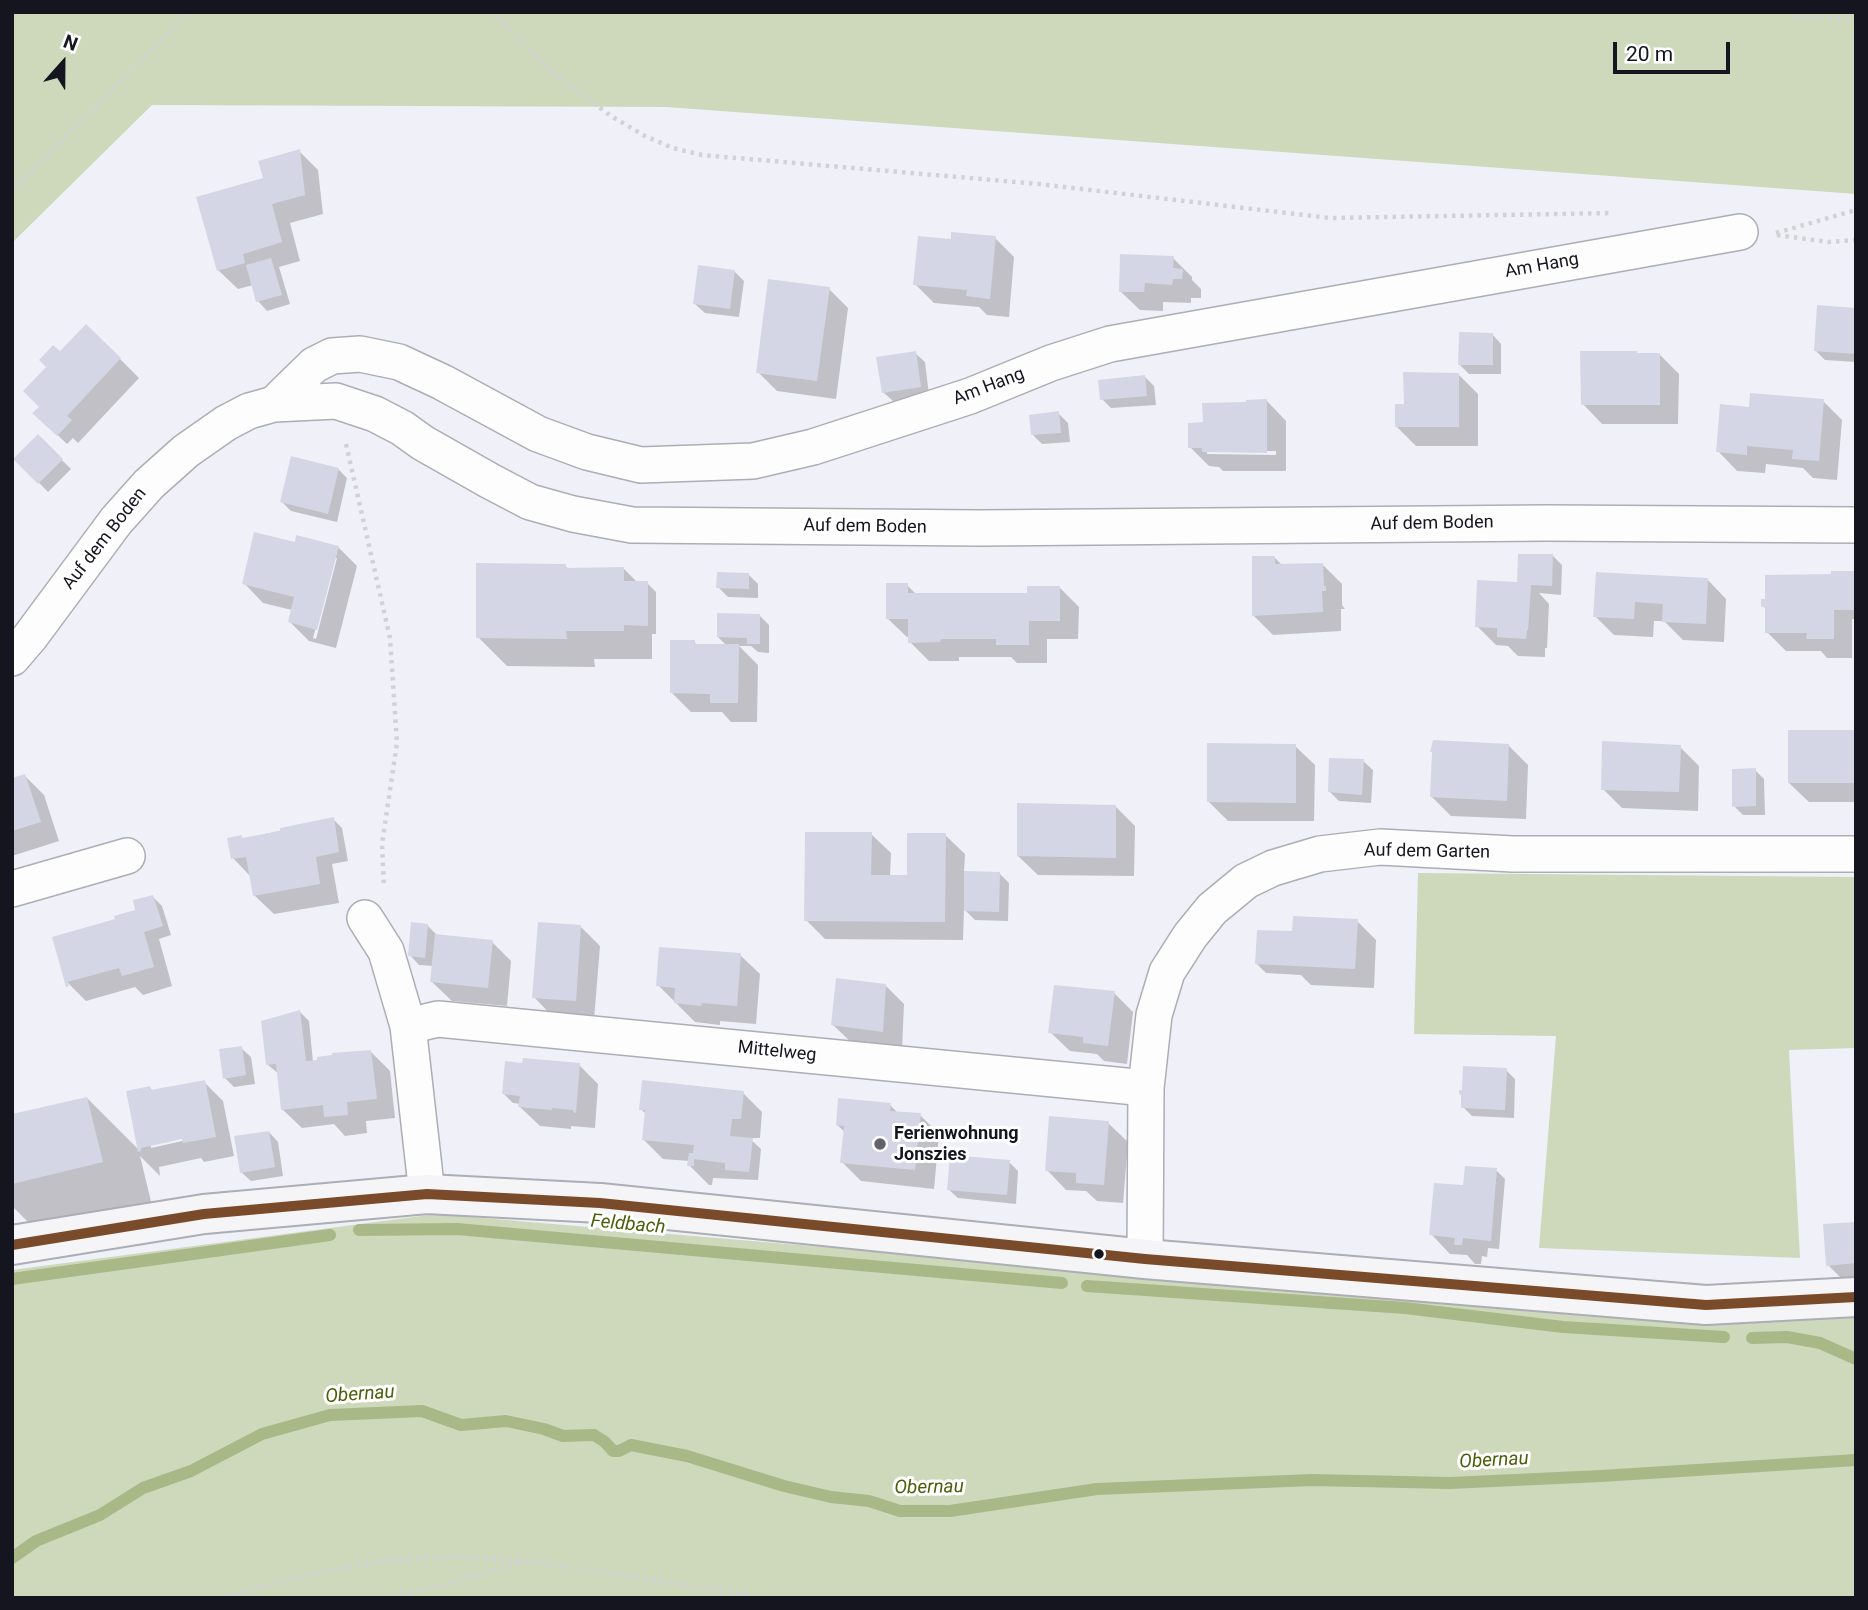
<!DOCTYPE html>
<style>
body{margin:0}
#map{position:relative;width:1868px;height:1610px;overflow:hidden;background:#f0f1f8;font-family:Roboto,sans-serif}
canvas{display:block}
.frame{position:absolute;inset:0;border:14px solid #14151f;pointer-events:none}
.north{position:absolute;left:28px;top:28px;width:70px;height:70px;-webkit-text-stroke:5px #fff;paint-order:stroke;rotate:21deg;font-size:19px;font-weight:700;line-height:28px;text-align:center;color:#14151f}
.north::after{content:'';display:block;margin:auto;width:24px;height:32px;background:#14151f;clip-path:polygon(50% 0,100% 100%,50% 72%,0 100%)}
.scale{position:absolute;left:1613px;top:42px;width:117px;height:32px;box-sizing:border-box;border:4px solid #14151f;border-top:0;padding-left:9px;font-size:21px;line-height:24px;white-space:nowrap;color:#14151f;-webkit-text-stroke:5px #fff;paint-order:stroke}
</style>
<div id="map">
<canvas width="1868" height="1610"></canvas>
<div class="frame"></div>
<div class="north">N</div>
<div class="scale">20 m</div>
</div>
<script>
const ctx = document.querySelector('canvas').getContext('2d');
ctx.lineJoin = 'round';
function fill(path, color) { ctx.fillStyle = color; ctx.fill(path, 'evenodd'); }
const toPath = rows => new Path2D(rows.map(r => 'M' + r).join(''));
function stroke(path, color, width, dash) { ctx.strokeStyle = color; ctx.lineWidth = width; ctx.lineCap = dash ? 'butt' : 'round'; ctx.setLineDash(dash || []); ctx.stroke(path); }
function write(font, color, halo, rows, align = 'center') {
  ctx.font = font + ' Roboto,sans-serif'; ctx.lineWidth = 6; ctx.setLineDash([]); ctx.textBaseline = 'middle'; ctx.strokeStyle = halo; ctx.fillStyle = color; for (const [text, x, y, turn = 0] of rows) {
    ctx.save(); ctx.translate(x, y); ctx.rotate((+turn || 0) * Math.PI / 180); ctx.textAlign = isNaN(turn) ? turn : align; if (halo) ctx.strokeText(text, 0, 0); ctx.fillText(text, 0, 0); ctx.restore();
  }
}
fill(toPath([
 [12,12,1856,12,1856,194,666,107,152,105,12,243],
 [1418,873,1856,877,1856,1048,1789,1050,1800,1258,1539,1248,1556,1036,1414,1034],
 [436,1214,1151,1275,1693,1324,1856,1311,1856,1598,12,1598,12,1270]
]), '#ced9bc');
fill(toPath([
 [299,151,318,170,323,214,290,223,300,261,279,267,290,304,267,311,258,301,253,285,238,289,218,270,265,180],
 [995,238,1014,257,1009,317,987,315,979,307,934,303,915,284,953,241],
 [1173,258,1192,277,1192,280,1201,289,1201,298,1191,298,1191,303,1163,302,1163,311,1140,310,1120,291],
 [734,271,744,281,739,317,705,313,695,304],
 [829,289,848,308,836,399,777,391,758,372],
 [1856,309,1856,362,1825,360,1816,351],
 [1492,334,1501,344,1501,374,1469,374,1460,365],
 [915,353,925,362,929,395,893,401,883,392],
 [60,354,120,359,139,378,78,443,73,438,67,444,44,422,41,407],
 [1660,355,1679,374,1678,424,1602,424,1583,404],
 [1458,374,1478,394,1478,446,1416,446,1397,427],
 [1145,377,1154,386,1156,405,1111,408,1102,399],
 [1267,401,1286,421,1286,471,1223,471,1219,467,1209,466,1190,447,1204,424],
 [1207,451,1276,451,1276,455,1207,454],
 [1823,401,1842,420,1837,480,1813,478,1803,468,1766,464,1765,473,1737,471,1718,451,1751,408],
 [1058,413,1068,423,1070,442,1042,444,1033,435],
 [38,437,71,469,48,492,16,459],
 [338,469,347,478,337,522,291,511,282,502],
 [296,544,338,547,357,566,336,648,309,641,290,622,292,610,263,603,244,583],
 [334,558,337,558,316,639,313,638],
 [1553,556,1562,565,1561,595,1539,593,1549,604,1547,648,1545,648,1545,657,1518,656,1508,646,1496,645,1477,626],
 [1274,557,1283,566,1323,565,1342,584,1342,605,1345,609,1341,609,1341,631,1273,635,1254,616],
 [565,566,570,570,624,569,638,583,647,583,656,592,656,634,652,634,652,659,594,659,595,667,507,666,478,637],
 [1856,573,1856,619,1852,619,1852,658,1827,658,1821,651,1786,651,1767,632,1767,610,1763,606,1833,576],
 [1597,574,1707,579,1726,599,1724,642,1683,640,1664,621,1654,621,1653,637,1614,635,1595,616],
 [749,575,758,584,758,598,728,597,718,587],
 [907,585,917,595,1029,595,1059,587,1079,607,1078,639,1047,639,1047,663,1017,663,1011,657,959,657,959,661,929,661,910,642,910,637,907,637,887,618],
 [760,616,769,625,769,653,758,652,751,646,739,646,758,665,757,722,731,722,722,712,691,712,672,693,694,642,698,646,727,646,718,637],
 [1856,732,1856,802,1809,802,1789,783],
 [1434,742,1509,746,1528,765,1526,819,1451,816,1432,797],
 [1295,746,1315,765,1314,821,1228,821,1209,802],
 [1680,747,1699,766,1698,811,1622,808,1603,789],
 [1363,761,1373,770,1371,803,1339,801,1330,792],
 [1755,770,1764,779,1765,815,1743,815,1734,806],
 [25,776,44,795,59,841,12,856,12,780],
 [1116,807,1135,826,1134,876,1038,875,1018,856],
 [333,819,342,828,348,861,332,864,339,903,274,914,254,895,251,877,233,858,241,837,243,839],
 [871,834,891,853,890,876,909,877,945,835,965,854,964,873,1000,874,1009,883,1008,921,975,920,964,909,963,940,825,939,806,920],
 [153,897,162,906,171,935,159,939,172,986,143,995,135,987,86,1001,67,982,118,920,137,911],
 [1357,921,1376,940,1374,988,1311,985,1301,975,1266,973,1257,964,1294,933],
 [428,926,437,935,492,942,511,961,507,1006,452,1001,432,982,434,966,419,965,410,955],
 [581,927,600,946,594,1020,553,1017,534,997],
 [740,955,760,974,756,1024,720,1021,720,1025,695,1022,658,985],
 [885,985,904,1004,902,1050,852,1043,832,1024],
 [1114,993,1133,1012,1127,1064,1104,1061,1097,1054,1070,1051,1050,1032],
 [300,1012,309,1021,313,1062,371,1052,390,1071,395,1118,366,1121,367,1133,345,1136,334,1124,302,1128,282,1109,279,1074,268,1065],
 [241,1048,251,1057,255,1084,234,1087,225,1078],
 [579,1065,598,1084,595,1128,571,1126,571,1129,540,1126,520,1107,521,1104,513,1103,504,1094],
 [1506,1070,1515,1079,1514,1118,1472,1116,1463,1107],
 [204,1082,223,1101,234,1156,204,1162,201,1158,159,1167,160,1176,140,1156,154,1214,47,1241,12,1206,12,1116,87,1098,140,1151,150,1088,153,1091],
 [190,1136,191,1139,151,1148,151,1144],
 [743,1093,762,1112,760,1138,749,1138,761,1149,758,1180,713,1178,712,1185,709,1185,689,1165,690,1161,663,1159,644,1140,647,1115,641,1109],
 [890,1105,898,1113,920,1115,939,1134,934,1189,861,1181,842,1162,845,1132,837,1125],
 [1108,1123,1128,1142,1123,1203,1097,1201,1086,1191,1066,1190,1047,1170],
 [269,1132,278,1142,283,1176,251,1181,241,1172],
 [1009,1162,1018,1171,1016,1204,958,1198,948,1189],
 [1496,1170,1505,1179,1499,1249,1488,1248,1487,1257,1482,1256,1481,1264,1475,1264,1467,1255,1450,1254,1431,1234],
 [1856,1223,1856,1284,1847,1284,1828,1265]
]), '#0003');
stroke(toPath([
 [359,1230,457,1229,1062,1283],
 [12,1279,330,1235],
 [1087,1286,1405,1308,1563,1327,1724,1337],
 [1752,1338,1787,1337,1820,1343,1856,1359],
 [12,1558,36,1541,100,1515,143,1488,191,1471,262,1434,330,1415,422,1411,461,1425,506,1421,544,1429,563,1436,594,1435,605,1442,613,1451,619,1451,631,1445,687,1456,784,1486,831,1497,869,1501,900,1511,950,1511,1097,1489,1312,1480,1450,1483,1601,1476,1856,1460]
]), '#a9b887', 12);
fill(toPath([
 [300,149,305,195,272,204,282,242,243,254,245,263,217,271,196,197,263,178,258,161],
 [951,232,996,236,990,299,966,296,967,290,913,285,918,236,951,239],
 [1120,254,1174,256,1173,268,1183,269,1182,279,1173,279,1172,285,1145,283,1144,292,1119,292],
 [271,258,282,295,256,302,246,265],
 [698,265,735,270,730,309,693,304],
 [768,279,830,287,817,381,756,373],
 [1817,305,1856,308,1856,354,1814,351],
 [86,324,121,358,67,416,72,420,57,436,32,413,39,407,23,391,46,367,39,360,53,345,60,351],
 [1459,332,1493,333,1493,365,1458,365],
 [916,351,921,387,882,393,876,357],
 [1580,351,1637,351,1637,353,1660,353,1660,405,1581,405],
 [1403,372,1459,373,1459,427,1395,427,1395,404,1404,404],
 [1145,375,1147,396,1100,400,1098,380],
 [1750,393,1824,399,1819,461,1792,459,1793,450,1747,446,1747,455,1716,452,1720,404,1749,407],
 [1267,399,1267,453,1202,452,1202,448,1188,448,1188,423,1203,422,1202,403,1246,402,1246,400],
 [1059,411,1061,433,1031,435,1029,415],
 [38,434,63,459,38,484,13,459],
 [291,456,339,468,328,514,280,502],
 [254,532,295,542,296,535,339,546,317,630,288,622,294,597,242,584],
 [1518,554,1553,554,1552,586,1531,585,1528,630,1527,630,1526,639,1497,637,1497,628,1475,627,1477,580,1517,582],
 [1252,556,1275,556,1275,564,1323,563,1324,586,1326,586,1326,591,1322,591,1323,612,1252,616],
 [476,563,566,564,566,568,624,567,624,581,648,581,648,626,624,625,624,631,566,631,567,639,476,638],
 [1831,571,1856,571,1856,610,1834,610,1834,639,1806,639,1807,633,1765,633,1765,607,1761,607,1761,599,1765,599,1765,575,1831,574],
 [717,572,749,573,749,589,716,588],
 [1596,572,1708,578,1706,624,1662,622,1663,604,1635,602,1634,619,1593,617],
 [886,583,908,583,908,593,1027,593,1027,586,1060,586,1060,621,1029,621,1029,645,996,645,996,639,941,639,940,642,908,643,908,619,886,619],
 [717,613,760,614,760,644,747,644,747,638,717,637],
 [670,640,695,640,695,644,739,644,738,703,710,703,710,694,670,693],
 [1788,730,1856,730,1856,783,1788,783],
 [1433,740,1509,744,1507,801,1430,797,1432,752,1430,752],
 [1602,741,1681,745,1679,792,1601,790],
 [1207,743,1296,744,1296,803,1207,802],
 [1329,758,1364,759,1362,795,1328,792],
 [1756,768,1756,806,1732,807,1732,769],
 [25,774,41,822,12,831,12,778],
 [1017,803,1116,805,1116,858,1017,856],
 [334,817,339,852,316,857,320,884,253,896,246,857,231,859,227,838,242,835,242,838,280,831,280,828],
 [805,832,872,832,871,875,907,875,907,833,946,833,945,922,804,921],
 [964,871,1000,872,999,912,964,911],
 [153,895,163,926,144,932,154,967,122,976,119,968,67,982,69,986,66,987,52,937,115,919,114,916,135,910,133,900],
 [1293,916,1358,919,1355,969,1255,964,1257,930,1292,931],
 [411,922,428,924,425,958,408,956],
 [538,922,581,925,576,1001,532,998],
 [435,934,493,940,488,988,430,982],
 [659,947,741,953,737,1006,702,1003,701,1006,674,1003,675,988,656,986],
 [836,978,886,984,883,1032,831,1025],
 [1054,985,1115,991,1108,1046,1083,1043,1083,1037,1048,1033],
 [300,1010,306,1061,317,1060,317,1057,332,1055,332,1053,371,1050,377,1099,347,1102,348,1115,324,1117,323,1105,281,1110,276,1064,266,1065,261,1021],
 [242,1046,246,1075,223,1079,219,1049],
 [523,1058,580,1063,576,1113,573,1112,573,1110,552,1108,552,1110,518,1107,520,1096,502,1094,505,1061,522,1063],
 [1463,1066,1507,1068,1505,1110,1461,1108,1461,1095,1459,1094,1459,1090,1462,1090],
 [205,1080,216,1137,183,1143,182,1139,141,1148,141,1151,138,1152,126,1091,150,1086,151,1090],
 [642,1080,744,1091,741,1119,732,1119,730,1136,753,1138,749,1172,725,1170,725,1163,694,1159,694,1166,687,1166,689,1153,693,1153,694,1145,642,1140,645,1110,639,1110],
 [87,1097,103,1162,12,1184,12,1114],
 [838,1098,891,1103,890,1111,921,1113,915,1170,840,1163,844,1126,836,1125],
 [1049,1116,1109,1121,1104,1185,1076,1183,1076,1173,1045,1171],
 [269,1131,275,1167,240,1173,234,1136],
 [950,1155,1010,1160,1007,1195,947,1190],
 [1465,1166,1497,1168,1491,1241,1463,1238,1462,1245,1454,1245,1455,1238,1429,1235,1434,1183,1463,1185],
 [1856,1222,1856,1263,1826,1266,1823,1224]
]), '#d4d6e6');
const street = toPath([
 [274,404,314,365,332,356,360,354,399,362,442,382,538,434,587,452,641,465,753,461,813,447,970,396,1051,363,1110,344,1740,232],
 [12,658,30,637,116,521,149,484,186,451,226,423,249,411,274,404,336,401,375,414,402,428,423,443,490,481,530,502,573,514,632,525,981,528,1546,523,1856,525],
 [12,889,127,856],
 [365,918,386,951,408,1026],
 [427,1194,408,1026,438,1019,1146,1088],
 [1145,1259,1146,1088,1154,1015,1167,972,1190,936,1212,909,1246,881,1273,868,1320,854,1380,847,1513,854,1856,854]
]);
const secondary = toPath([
 [12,1245,204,1214,427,1194,600,1203,1145,1259,1706,1305,1856,1297]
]);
stroke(street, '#acadb5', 38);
stroke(secondary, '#acadb5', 42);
stroke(toPath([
 [492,12,550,71,611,116,645,136,673,148,702,155,1039,184,1330,218,1613,213],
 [1794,17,1856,20],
 [12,191,189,12],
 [1776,233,1856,210],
 [1777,235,1828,242,1856,240],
 [346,444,390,638,397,743,382,844,384,887],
 [225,1598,263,1586,325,1571,384,1561,452,1556,529,1561,768,1598],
 [384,1598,439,1586,525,1562]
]), '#d2d2d4', 4.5, [3.5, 5]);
stroke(street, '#fdfdfe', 35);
stroke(secondary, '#f5f5f8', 38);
stroke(toPath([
 [12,1245,204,1214,427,1194,600,1203,1145,1259,1706,1305,1856,1297]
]), '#7a4b2a', 10);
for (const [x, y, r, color] of [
 [880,1144,7,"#61626b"],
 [1099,1254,6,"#14151f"]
]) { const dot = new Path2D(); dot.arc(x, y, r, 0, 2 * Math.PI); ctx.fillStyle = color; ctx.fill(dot); stroke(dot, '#fff', 2.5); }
write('18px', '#14151f', '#fff', [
 ["Am Hang",1542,266,-10],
 ["Am Hang",989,387,-21],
 ["Auf dem Boden",1432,524,-1],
 ["Auf dem Boden",865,527,1],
 ["Auf dem Boden",105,539,-52],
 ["Auf dem Garten",1427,852,1],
 ["Mittelweg",777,1052,6]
]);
write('bold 18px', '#14151f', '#fff', [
 ["Ferienwohnung",894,1134],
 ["Jonszies",894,1155]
], 'left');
write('italic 19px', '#4c5f0b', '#fff', [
 ["Feldbach",628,1225,5],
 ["Obernau",360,1395,-4],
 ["Obernau",1494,1461,-3],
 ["Obernau",929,1488,-1]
]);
</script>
